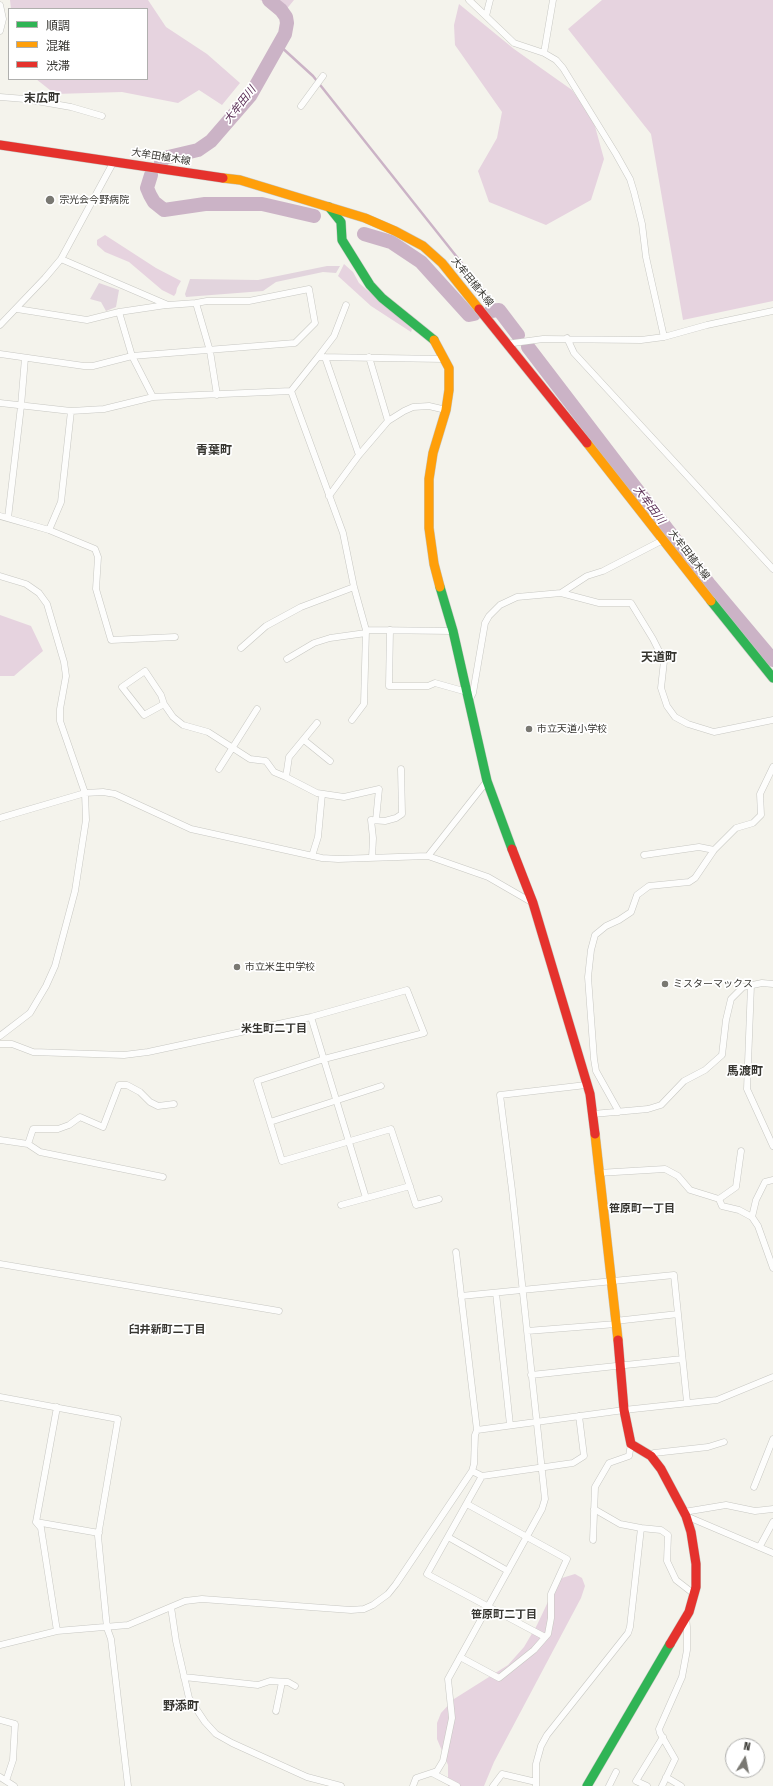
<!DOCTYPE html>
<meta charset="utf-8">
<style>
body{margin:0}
#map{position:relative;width:773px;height:1786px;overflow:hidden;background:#f4f3ec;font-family:"Fira Sans Condensed","Noto Sans JP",sans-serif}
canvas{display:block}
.legend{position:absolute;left:8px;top:8px;width:140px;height:72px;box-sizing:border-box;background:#fff;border:1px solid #afafad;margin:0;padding:5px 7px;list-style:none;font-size:12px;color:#373631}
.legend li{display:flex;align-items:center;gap:8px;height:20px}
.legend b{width:20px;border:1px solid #afafad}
.north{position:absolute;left:725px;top:1738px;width:40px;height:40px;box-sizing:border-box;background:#fff;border:1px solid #afafad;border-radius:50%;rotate:10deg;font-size:11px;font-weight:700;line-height:16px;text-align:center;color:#373631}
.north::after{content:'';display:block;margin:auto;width:14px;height:18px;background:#797872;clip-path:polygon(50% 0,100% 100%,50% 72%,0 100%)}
</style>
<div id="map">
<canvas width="773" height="1786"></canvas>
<ul class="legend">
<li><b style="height:5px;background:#30b455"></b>順調</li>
<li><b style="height:5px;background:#ff9f0a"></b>混雑</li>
<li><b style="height:5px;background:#e5322d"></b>渋滞</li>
</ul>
<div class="north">N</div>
</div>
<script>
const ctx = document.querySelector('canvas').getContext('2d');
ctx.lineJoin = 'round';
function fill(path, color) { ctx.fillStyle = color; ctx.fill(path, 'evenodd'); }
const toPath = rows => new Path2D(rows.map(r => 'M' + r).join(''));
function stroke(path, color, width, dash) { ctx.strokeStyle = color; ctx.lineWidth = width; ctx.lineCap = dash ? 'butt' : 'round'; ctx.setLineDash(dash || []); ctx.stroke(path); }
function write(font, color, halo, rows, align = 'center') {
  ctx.font = font + ' "Fira Sans Condensed","Noto Sans JP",sans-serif'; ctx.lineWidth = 3.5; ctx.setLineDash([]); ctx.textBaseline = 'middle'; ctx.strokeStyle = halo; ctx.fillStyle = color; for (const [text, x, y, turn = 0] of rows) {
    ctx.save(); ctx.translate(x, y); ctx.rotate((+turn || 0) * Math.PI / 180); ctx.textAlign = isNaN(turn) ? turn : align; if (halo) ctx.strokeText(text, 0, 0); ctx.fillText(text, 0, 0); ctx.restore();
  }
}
fill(toPath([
 [327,266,340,266,336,273,323,272,276,282,263,291,186,297,185,294,190,279,258,280],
 [99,283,119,290,116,307,106,311,101,302,90,299]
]), '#e2d4dd');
fill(toPath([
 [10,0,148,0,166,27,207,54,240,83,222,105,199,90,178,103,122,92,55,94,36,79,147,79,147,9,11,9],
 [260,0,294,0,285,11],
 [602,0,773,0,773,301,683,320,651,134,568,29],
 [459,4,514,49,572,90,593,119,604,159,591,200,546,225,489,202,478,171,497,138,502,112,455,45,454,25],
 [105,235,156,268,181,281,177,288,176,293,174,296,162,290,129,262,105,252,97,245,97,240],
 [344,264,353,272,359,283,412,329,411,332,371,306,338,276],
 [0,615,31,626,43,651,14,676,0,676],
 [575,1574,582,1578,585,1586,581,1598,494,1762,484,1786,448,1786,448,1765,437,1739,437,1723,441,1713,454,1699,508,1665,524,1647,537,1625,554,1589,562,1578]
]), '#e6d3df');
stroke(toPath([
 [279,45,313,76,499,310]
]), '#cbb3c6', 2.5);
stroke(toPath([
 [161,162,164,158,198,150,211,141,250,96,285,34,287,23,286,17,281,10,269,0],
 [151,175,147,188,150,195,154,202,164,210,205,204,262,204,314,216],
 [364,234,391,242,421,262,469,315,474,314],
 [491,311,499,310,518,335],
 [528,347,709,584,773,660]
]), '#cbb3c6', 14);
const street = toPath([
 [469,0,514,43,544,53,556,60,563,68,616,154,630,179,634,192,642,224,646,257,664,337],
 [0,5,3,19,0,31],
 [486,16,490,0],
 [544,53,553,0],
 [0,97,25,99,71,107,102,116],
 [301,106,323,76],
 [61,259,168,305,196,303,210,351,217,395],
 [17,309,87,320,119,312,166,305],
 [119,312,132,356,153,397],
 [0,325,45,278,61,259,114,161],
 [567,338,574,353,773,569],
 [506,344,543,339,641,340,664,337,707,325,773,311],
 [0,354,84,366,93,366,132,356,295,343,315,323,309,289,249,301,207,301,196,303],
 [318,357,334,336,346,305],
 [325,357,359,455],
 [369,357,388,421],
 [291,391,343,533,354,587,366,630,364,704,352,720],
 [0,403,71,411,104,409,153,397,291,391,318,357,444,359],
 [329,496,359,455,388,421,404,411,413,407,429,406,446,410],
 [0,516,49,530,95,549,98,557,96,589,111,640,175,637],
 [8,518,21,406,25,358],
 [49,530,61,502,71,411],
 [0,576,26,584,39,593,47,604,64,662,66,676,60,709,60,721,85,793,86,820,75,891,55,966,46,986,30,1013,0,1036],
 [561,593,587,576,603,571,663,540],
 [366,630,453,631],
 [390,630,389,686,428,686,435,683,467,692],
 [241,648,266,626,301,607,354,587],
 [287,659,314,643,330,638,366,633],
 [469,701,473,693,485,623,489,616,500,605,517,597,561,593,599,603,631,603,653,639,664,661,661,688,667,706,675,717,688,724,714,732,773,720],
 [164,704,144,715,122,687,145,671,161,695,164,704,173,717,183,725,208,732,250,759,266,761,274,772,286,777],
 [317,723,289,757,286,777,317,793,344,797,379,789,376,820],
 [304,740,330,761],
 [219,769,257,709],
 [0,818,85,793,103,792,115,794,191,829,322,858,338,859,428,856,488,877,533,903],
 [644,855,699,847,714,850],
 [312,856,318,837,322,794],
 [428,856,487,781],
 [372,858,373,838,371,820,385,821,396,818,402,814,401,769],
 [751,985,747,1089,773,1146],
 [311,1017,366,1198],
 [0,1044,12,1044,33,1052,124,1055,148,1052,311,1017,407,990,424,1033,324,1059,257,1081,282,1161,391,1129,416,1205,439,1199],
 [619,1112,596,1071,594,1059,588,977,591,950,595,935,606,926,619,920,631,912,637,895,649,886,689,882,695,878,714,850,736,828,753,823,761,815,760,794,773,767],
 [593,1114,648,1109,661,1105,684,1081,705,1070,722,1055,726,1020,731,999,743,987,762,983,773,984],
 [270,1122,381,1086],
 [0,1140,28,1144,40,1152,163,1177],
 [28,1144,33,1129,58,1129,69,1125,80,1117,103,1127,119,1085,127,1085,140,1092,150,1102,158,1106,174,1104],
 [598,1173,665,1169,678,1176,690,1190,719,1199,722,1206,739,1210,752,1217,758,1226,773,1268],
 [719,1199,736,1187,741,1151],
 [341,1205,410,1186],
 [752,1217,756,1200,765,1182,773,1180],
 [0,1264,279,1311],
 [496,1293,510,1425],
 [461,1296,674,1275,687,1402],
 [615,1321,678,1314],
 [527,1331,616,1324],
 [531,1375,682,1359],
 [0,1397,118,1419,98,1536,107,1628,111,1639,128,1786],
 [57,1407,36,1522,99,1533],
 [477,1430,624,1410,717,1400,773,1377],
 [651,1456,654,1453,708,1447,724,1442],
 [472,1471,482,1476,573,1463,584,1456,579,1416],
 [482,1476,427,1574,545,1637],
 [754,1487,773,1439],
 [594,1509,620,1524,641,1528],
 [684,1512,726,1505,755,1511,773,1509],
 [686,1516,773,1553],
 [36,1522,41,1528,57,1631,128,1625,185,1601,202,1599,351,1610,364,1609,373,1605,388,1594,396,1584,472,1471,474,1464,475,1435,477,1430,456,1252],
 [448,1537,508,1571],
 [593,1540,595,1487,609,1463,629,1456,631,1444],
 [760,1546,773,1522],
 [171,1607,176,1641,189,1698,205,1722,216,1734,232,1743,307,1777,341,1786],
 [0,1645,57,1631],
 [460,1657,499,1678,534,1650,548,1634,551,1618,551,1594,567,1559,467,1504],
 [184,1677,258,1685,270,1681,288,1682,295,1686],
 [276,1711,282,1682],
 [0,1720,15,1724,13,1760,6,1781],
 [432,1773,457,1786],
 [0,1777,14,1786],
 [666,1777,681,1786],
 [413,1786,416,1778,437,1771,443,1761,452,1718,448,1679,542,1509,545,1499,512,1190,500,1095,586,1085],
 [493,1786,502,1774,536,1782],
 [536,1786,536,1764,541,1746,547,1735,628,1633,630,1627,641,1528,661,1530,668,1535,667,1561,676,1580,694,1594],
 [609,1786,616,1772],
 [647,1786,636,1781,663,1737],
 [662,1786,675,1759,660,1733,659,1729,682,1677,687,1650,687,1627,686,1617]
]);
const fast = toPath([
 [329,207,341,222,342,240,370,285,382,298,434,340],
 [440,587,453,631,487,781,512,849],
 [711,601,773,678],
 [587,1786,670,1644]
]);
const slow = toPath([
 [223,178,240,180,365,218,395,231,423,246,442,263,479,309],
 [434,340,449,368,449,390,446,410,433,453,429,479,429,528,434,564,440,587],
 [587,443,711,601],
 [595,1134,618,1340]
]);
const jam = toPath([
 [0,145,223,178],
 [479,309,587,443],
 [512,849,533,903,590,1094,595,1134],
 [618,1340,624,1410,631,1444,651,1456,661,1469,686,1516,691,1532,696,1564,696,1587,689,1612,670,1644]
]);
stroke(street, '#c7c7c2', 7);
stroke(fast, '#c7c7c2', 10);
stroke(slow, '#c7c7c2', 10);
stroke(jam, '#c7c7c2', 10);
stroke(street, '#fdfdfc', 6);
stroke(fast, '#30b455', 9);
stroke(slow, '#ff9f0a', 9);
stroke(jam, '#e5322d', 9);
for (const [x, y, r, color] of [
 [50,200,5,"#797872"],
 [529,729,4,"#797872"],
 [237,967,4,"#797872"],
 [665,984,4,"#797872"]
]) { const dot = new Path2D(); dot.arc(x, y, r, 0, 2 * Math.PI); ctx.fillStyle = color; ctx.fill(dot); stroke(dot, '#fff', 1.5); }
write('10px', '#373631', '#fff', [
 ["大牟田植木線",161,157,9],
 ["大牟田植木線",472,282,51],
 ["大牟田植木線",689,555,52]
]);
write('10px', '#373631', '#fff', [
 ["宗光会今野病院",59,200],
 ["市立天道小学校",537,729],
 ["市立米生中学校",245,967],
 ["ミスターマックス",673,984]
], 'left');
write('italic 11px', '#592d54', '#fff', [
 ["大牟田川",240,105,-52],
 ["大牟田川",649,505,53]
]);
write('bold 11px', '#373631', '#fff', [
 ["米生町二丁目",274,1029],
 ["笹原町一丁目",642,1209],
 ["臼井新町二丁目",167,1330],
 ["笹原町二丁目",504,1615]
]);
write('bold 12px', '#373631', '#fff', [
 ["末広町",42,99],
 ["青葉町",214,451],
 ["天道町",659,658],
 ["馬渡町",745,1072],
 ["野添町",181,1707]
]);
</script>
